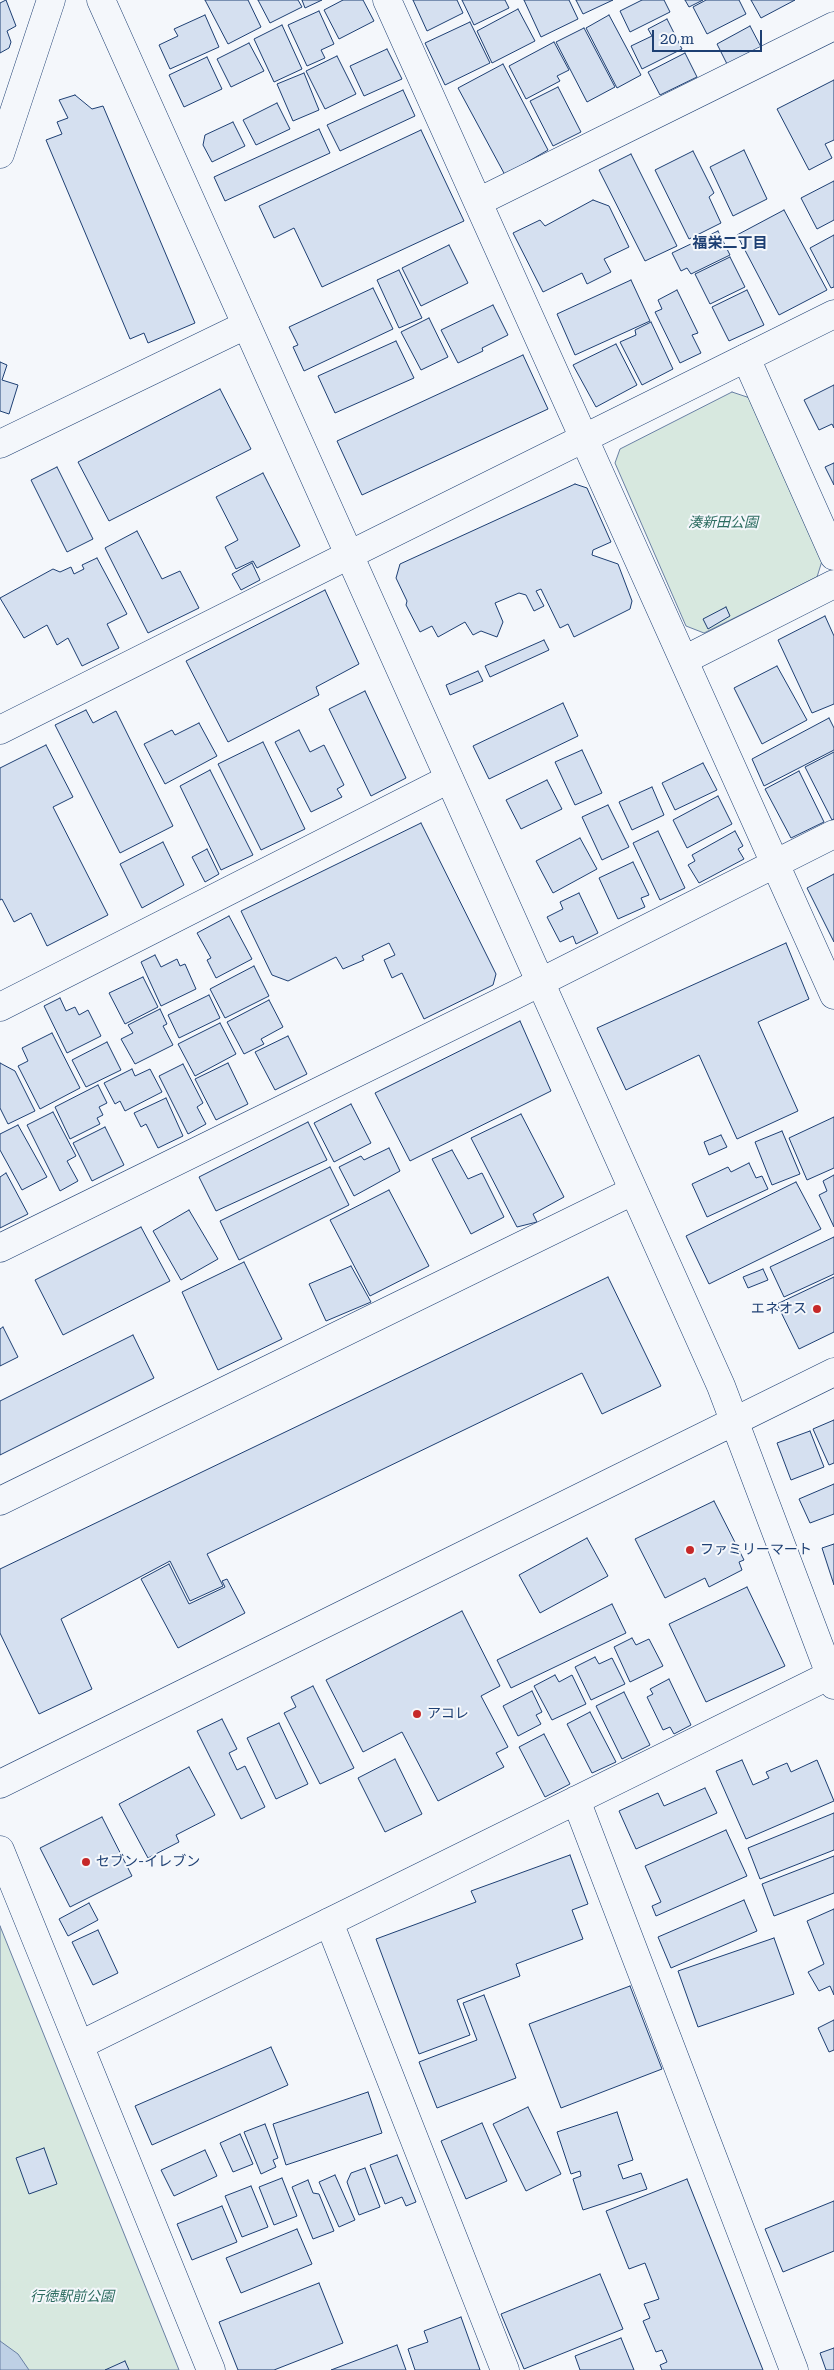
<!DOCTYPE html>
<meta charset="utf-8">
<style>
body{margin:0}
#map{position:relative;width:834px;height:2370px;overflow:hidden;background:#f4f7fb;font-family:"Roboto Serif",serif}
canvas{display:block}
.scale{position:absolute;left:652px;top:30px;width:110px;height:22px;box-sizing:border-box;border:2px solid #1d3f73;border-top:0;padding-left:6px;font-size:15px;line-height:18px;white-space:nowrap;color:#1d3f73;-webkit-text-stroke:4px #f4f7fb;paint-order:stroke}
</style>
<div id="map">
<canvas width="834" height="2370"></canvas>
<div class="scale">20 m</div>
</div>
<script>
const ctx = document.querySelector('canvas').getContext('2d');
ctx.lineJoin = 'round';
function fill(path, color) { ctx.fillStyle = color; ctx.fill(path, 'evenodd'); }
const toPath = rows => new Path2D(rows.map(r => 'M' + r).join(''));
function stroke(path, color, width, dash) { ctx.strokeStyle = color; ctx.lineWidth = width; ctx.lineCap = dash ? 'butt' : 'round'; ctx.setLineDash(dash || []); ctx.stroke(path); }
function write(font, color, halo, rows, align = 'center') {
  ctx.font = font + ' "Roboto Serif","Noto Sans JP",serif'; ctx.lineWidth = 4; ctx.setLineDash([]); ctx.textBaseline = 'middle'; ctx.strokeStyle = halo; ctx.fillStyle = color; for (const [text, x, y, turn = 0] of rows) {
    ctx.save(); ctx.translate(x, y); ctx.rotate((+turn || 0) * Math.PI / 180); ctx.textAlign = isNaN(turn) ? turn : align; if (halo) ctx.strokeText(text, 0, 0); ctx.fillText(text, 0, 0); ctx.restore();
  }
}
const green = toPath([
 [732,392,750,398,822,561,817,577,704,633,686,626,615,463,620,449,732,392],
 [0,1926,50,2050,179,2370,0,2370,0,1926]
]);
fill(green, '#d7e8df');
stroke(green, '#687fa3', 1);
const water = toPath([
 [0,2341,18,2354,29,2370,0,2370,0,2341]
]);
fill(water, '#bed0e5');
stroke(water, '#687fa3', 1);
const building = toPath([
 [6,0,16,26,7,31,11,42,9,48,0,53,0,3,6,0],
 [205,0,248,0,261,27,228,44,205,0],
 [258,0,298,0,302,7,270,23,258,0],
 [302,0,322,0,305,8,302,0],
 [343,0,363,0,374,21,339,39,324,10,343,0],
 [413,0,457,0,463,13,427,31,413,0],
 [462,0,505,0,509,8,474,25,462,0],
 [524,0,569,0,578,19,541,37,524,0],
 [576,0,613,0,583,14,576,0],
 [642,0,664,0,670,12,630,32,620,11,642,0],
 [685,0,703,0,689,7,685,0],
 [706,0,739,0,746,14,707,34,693,7,706,0],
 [751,0,795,0,761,18,751,0],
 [518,9,535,41,492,63,477,31,518,9],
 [319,11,334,44,321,50,325,58,307,66,288,25,319,11],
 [205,15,219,47,170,69,159,45,178,36,174,29,205,15],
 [609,15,641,75,617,88,586,28,609,15],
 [667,19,682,49,642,69,631,46,652,36,648,29,667,19],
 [470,22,490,63,445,85,425,43,470,22],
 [282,25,302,69,274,82,254,39,282,25],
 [750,26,761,47,727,64,717,44,750,26],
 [584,28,615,87,587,102,556,42,584,28],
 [554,42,569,70,557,76,560,81,526,99,509,66,554,42],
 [249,43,264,71,231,87,217,59,249,43],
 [387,49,402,79,364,96,350,66,387,49],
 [685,53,697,77,660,95,648,72,685,53],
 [337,56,356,94,325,109,306,71,337,56],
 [207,57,222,89,184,107,169,75,207,57],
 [503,64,548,150,505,175,458,88,503,64],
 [304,73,319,110,293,121,277,84,304,73],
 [834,80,834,140,825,144,832,158,809,170,777,109,834,80],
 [558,87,581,132,553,146,530,101,558,87],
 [403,90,415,116,340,151,327,125,403,90],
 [75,95,92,109,103,106,195,323,148,343,144,333,130,339,46,140,62,134,57,122,68,118,59,100,75,95],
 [277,103,290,129,256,145,243,120,277,103],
 [233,122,245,146,212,162,203,145,205,135,233,122],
 [319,129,330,153,225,201,214,177,319,129],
 [421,130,464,221,322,287,294,228,274,238,259,206,421,130],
 [744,150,767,199,733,216,710,167,744,150],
 [693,151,714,193,709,197,721,223,689,239,655,170,693,151],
 [631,154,677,246,645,261,599,170,631,154],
 [834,181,834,220,817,229,801,198,834,181],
 [593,200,609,206,629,247,604,259,611,272,587,284,582,273,543,292,513,233,540,220,545,226,593,200],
 [784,210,827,290,779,315,737,235,784,210],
 [718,231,730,255,691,274,687,268,681,271,672,253,718,231],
 [834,235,834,287,831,288,810,248,834,235],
 [449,245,468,283,421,306,402,268,449,245],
 [730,257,745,287,710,304,695,274,730,257],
 [399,270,422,318,399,328,377,280,399,270],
 [631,280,650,321,575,355,557,314,631,280],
 [373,288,393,329,304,371,293,347,298,345,289,327,373,288],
 [677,290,698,333,692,335,701,353,680,363,655,312,662,309,658,300,677,290],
 [747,290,764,325,729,341,712,307,747,290],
 [493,305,508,335,482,348,483,351,458,363,441,330,493,305],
 [429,318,448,357,421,370,401,332,429,318],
 [651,322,673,369,642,385,620,342,636,335,635,330,651,322],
 [396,341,414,378,335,413,318,376,396,341],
 [616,344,637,385,596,407,573,365,616,344],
 [523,355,548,409,362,495,337,441,523,355],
 [0,362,7,365,2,380,18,385,9,414,0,411,0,362],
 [834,385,834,428,832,424,819,430,804,400,834,385],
 [220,389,251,449,109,521,78,462,220,389],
 [834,463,834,485,825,467,834,463],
 [57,467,93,539,67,552,31,480,57,467],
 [263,473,300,546,257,568,253,561,236,569,225,547,238,540,216,497,263,473],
 [575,484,587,488,611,542,593,550,592,555,618,564,632,601,630,609,574,637,568,624,560,628,541,589,536,591,544,606,534,611,526,595,519,593,495,603,503,622,497,637,481,631,473,635,465,622,438,637,432,626,420,632,406,605,407,601,396,578,400,564,575,484],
 [137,531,162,579,180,571,199,608,148,633,105,548,137,531],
 [97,558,127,614,107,624,119,648,82,666,68,638,57,645,47,625,24,638,0,598,53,569,60,572,71,567,74,574,84,569,82,565,97,558],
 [252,563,260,580,241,590,232,574,252,563],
 [325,590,359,664,316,687,319,695,228,742,186,661,325,590],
 [726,607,730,616,708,629,703,619,726,607],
 [825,616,834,636,834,704,812,713,778,640,825,616],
 [544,640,549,650,490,677,485,666,544,640],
 [777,666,807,720,762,744,734,688,777,666],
 [478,671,483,681,450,695,446,685,478,671],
 [365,691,406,778,371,796,329,709,365,691],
 [563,703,578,736,489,779,473,746,563,703],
 [86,710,93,723,116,711,173,826,120,853,55,725,86,710],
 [829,718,834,728,834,750,764,786,752,759,829,718],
 [199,723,217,756,165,784,144,744,172,730,175,735,199,723],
 [299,730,310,752,324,745,344,785,337,789,342,797,311,812,275,742,299,730],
 [263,742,305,829,261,850,218,764,263,742],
 [46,745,73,797,53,807,108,915,47,946,31,913,14,922,2,899,0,900,0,768,46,745],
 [582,750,602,793,575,805,555,762,582,750],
 [834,752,834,819,832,820,805,767,834,752],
 [703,763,717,790,675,810,662,783,703,763],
 [210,770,253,855,221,870,180,786,210,770],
 [799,771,824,822,791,838,765,789,799,771],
 [547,780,562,809,521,829,506,800,547,780],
 [652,787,664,815,632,830,619,802,652,787],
 [718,796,732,824,687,848,673,820,718,796],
 [608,805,629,847,602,860,582,817,608,805],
 [421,823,496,974,493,985,424,1019,402,973,392,978,384,960,395,955,389,943,362,956,364,960,343,969,336,957,288,981,272,975,241,911,421,823],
 [658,831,685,888,660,900,633,843,658,831],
 [735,831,743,846,738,849,744,859,699,883,688,865,695,861,692,855,735,831],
 [580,838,597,869,553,893,536,861,580,838],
 [163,842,184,885,142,908,120,864,163,842],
 [207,849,219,874,205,882,192,857,207,849],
 [633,862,649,895,641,898,645,907,618,919,599,878,633,862],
 [834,874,834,942,807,888,834,874],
 [579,893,598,933,576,944,573,936,560,942,547,917,563,909,560,902,579,893],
 [229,916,252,959,216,978,207,960,211,958,197,933,229,916],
 [786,943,809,999,758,1022,798,1111,737,1139,699,1055,626,1090,597,1028,786,943],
 [155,955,161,967,177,959,180,966,185,964,196,989,161,1006,141,962,155,955],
 [254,966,269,996,225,1018,210,989,254,966],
 [143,977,158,1007,125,1024,109,993,143,977],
 [209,995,220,1018,179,1038,168,1015,209,995],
 [60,998,66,1011,75,1007,79,1015,88,1010,101,1036,67,1053,44,1006,60,998],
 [269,1000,283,1027,261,1039,264,1044,244,1054,227,1022,269,1000],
 [160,1009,167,1024,163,1026,173,1045,135,1064,121,1039,133,1033,128,1025,160,1009],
 [520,1021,551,1091,410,1161,375,1093,520,1021],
 [220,1023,236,1054,195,1076,178,1044,220,1023],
 [52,1033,80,1088,40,1109,18,1066,28,1061,22,1048,52,1033],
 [288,1036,307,1074,275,1090,255,1052,288,1036],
 [107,1042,121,1070,86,1087,72,1060,107,1042],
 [0,1063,15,1071,35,1111,8,1124,0,1108,0,1063],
 [228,1063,248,1104,216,1120,195,1079,228,1063],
 [183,1064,203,1103,197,1107,206,1124,188,1134,159,1076,183,1064],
 [132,1069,135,1076,150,1069,162,1092,125,1111,120,1101,115,1104,104,1083,132,1069],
 [98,1085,107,1103,99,1107,103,1115,97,1118,100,1124,70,1139,55,1107,98,1085],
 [166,1098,183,1136,158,1148,146,1124,141,1127,134,1113,166,1098],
 [351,1104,371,1143,334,1162,314,1123,351,1104],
 [53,1112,76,1156,67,1161,78,1181,60,1191,27,1125,53,1112],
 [521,1114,564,1197,533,1214,537,1222,517,1227,471,1138,521,1114],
 [834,1117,834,1168,807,1180,789,1138,834,1117],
 [308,1122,327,1160,216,1211,199,1177,308,1122],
 [18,1125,47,1177,22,1190,0,1150,0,1134,18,1125],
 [105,1127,124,1165,92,1181,73,1143,105,1127],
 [782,1131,800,1174,772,1185,755,1142,782,1131],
 [721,1135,727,1147,709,1155,704,1142,721,1135],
 [389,1148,400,1171,354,1196,339,1167,361,1156,364,1160,389,1148],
 [452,1150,468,1179,482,1173,504,1217,471,1234,432,1159,452,1150],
 [749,1163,756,1178,762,1176,768,1189,707,1217,692,1184,728,1167,731,1172,749,1163],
 [330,1167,349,1205,239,1260,220,1221,330,1167],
 [6,1173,28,1214,0,1228,0,1177,6,1173],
 [834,1175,834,1227,819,1195,827,1191,823,1181,834,1175],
 [796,1182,821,1229,709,1284,686,1236,796,1182],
 [389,1190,429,1266,370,1296,330,1220,389,1190],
 [189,1210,218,1259,181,1280,153,1231,189,1210],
 [141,1227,170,1281,63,1335,35,1280,141,1227],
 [834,1237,834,1274,784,1297,770,1267,834,1237],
 [244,1262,282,1339,218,1370,182,1292,244,1262],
 [351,1266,371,1302,326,1321,309,1284,351,1266],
 [763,1269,768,1280,748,1288,743,1277,763,1269],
 [608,1277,661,1386,602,1414,582,1373,207,1554,223,1586,190,1601,170,1561,61,1619,92,1689,39,1714,0,1633,0,1569,608,1277],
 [834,1277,834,1332,799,1349,777,1304,834,1277],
 [3,1327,18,1357,0,1366,0,1329,3,1327],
 [133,1335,154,1378,0,1455,0,1401,133,1335],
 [834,1420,834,1463,829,1465,813,1429,834,1420],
 [810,1431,824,1467,791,1480,777,1443,810,1431],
 [834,1484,834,1514,810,1523,799,1499,834,1484],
 [714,1501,744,1560,739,1562,742,1570,709,1587,705,1578,665,1598,635,1539,714,1501],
 [587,1538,608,1576,540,1613,519,1575,587,1538],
 [834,1544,834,1585,822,1548,834,1544],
 [169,1564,189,1604,225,1587,222,1581,227,1579,245,1613,178,1648,141,1579,169,1564],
 [747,1587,785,1666,706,1702,669,1624,747,1587],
 [612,1604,626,1633,511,1688,497,1660,612,1604],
 [462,1611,500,1686,481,1696,508,1747,496,1753,504,1767,438,1801,402,1732,363,1752,326,1680,462,1611],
 [632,1638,636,1645,649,1639,663,1666,630,1682,614,1647,632,1638],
 [595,1657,599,1664,612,1658,625,1684,591,1700,575,1667,595,1657],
 [555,1675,559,1682,572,1675,586,1704,552,1720,534,1686,555,1675],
 [669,1679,691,1725,674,1734,670,1727,663,1730,647,1697,653,1694,650,1689,669,1679],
 [313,1686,354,1768,320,1784,284,1713,296,1707,291,1697,313,1686],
 [532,1691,542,1712,536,1715,541,1724,518,1736,503,1706,532,1691],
 [624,1692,650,1745,622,1759,596,1706,624,1692],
 [590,1712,616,1762,592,1773,567,1724,590,1712],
 [222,1719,237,1749,229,1753,237,1770,245,1766,265,1807,241,1819,197,1731,222,1719],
 [279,1723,308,1784,276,1799,247,1738,279,1723],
 [544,1734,570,1784,545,1797,519,1747,544,1734],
 [395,1759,422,1814,385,1832,358,1778,395,1759],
 [742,1760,753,1785,769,1778,766,1772,787,1763,791,1772,817,1760,834,1801,746,1839,716,1771,742,1760],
 [189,1767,215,1815,176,1835,179,1842,148,1858,119,1804,189,1767],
 [705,1788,717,1813,636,1849,619,1811,658,1793,664,1806,705,1788],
 [834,1813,834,1850,760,1879,748,1848,834,1813],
 [102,1817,132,1876,70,1907,40,1848,102,1817],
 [726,1830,747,1876,656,1916,652,1906,661,1902,645,1866,726,1830],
 [570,1855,588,1904,572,1910,583,1939,516,1964,520,1976,457,2000,470,2035,419,2054,376,1939,476,1902,471,1891,570,1855],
 [834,1856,834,1893,774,1916,762,1884,834,1856],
 [744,1900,757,1931,671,1968,658,1937,744,1900],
 [89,1903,98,1920,68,1936,59,1919,89,1903],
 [834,1909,834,1995,830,1986,819,1991,808,1972,824,1964,807,1921,834,1909],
 [98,1930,118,1973,93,1985,72,1942,98,1930],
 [774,1938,794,1994,698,2027,678,1971,774,1938],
 [630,1986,662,2069,561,2108,529,2024,630,1986],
 [484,1995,516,2078,437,2108,419,2062,477,2040,463,2003,484,1995],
 [834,2020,834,2050,829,2052,818,2028,834,2020],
 [271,2047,288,2085,152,2145,135,2106,271,2047],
 [368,2092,382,2133,286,2165,273,2124,368,2092],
 [528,2107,561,2174,526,2191,493,2124,528,2107],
 [617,2112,633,2160,618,2165,623,2179,641,2173,647,2189,583,2210,573,2179,581,2176,580,2171,571,2174,557,2132,617,2112],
 [482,2123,507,2181,466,2199,441,2141,482,2123],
 [265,2124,278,2158,273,2160,276,2167,261,2174,244,2132,265,2124],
 [240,2134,253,2164,233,2172,220,2143,240,2134],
 [44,2148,57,2184,29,2194,16,2158,44,2148],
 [205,2150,217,2176,174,2196,161,2170,205,2150],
 [397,2155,416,2202,406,2206,402,2197,385,2204,370,2165,397,2155],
 [365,2168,380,2207,359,2215,347,2182,351,2173,365,2168],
 [335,2175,355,2220,339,2227,319,2182,335,2175],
 [282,2178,297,2216,274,2225,259,2187,282,2178],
 [687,2179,763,2370,662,2370,660,2365,667,2362,662,2350,656,2352,643,2321,650,2318,644,2304,659,2299,645,2263,629,2269,606,2211,687,2179],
 [308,2180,313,2193,319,2194,334,2231,313,2239,292,2187,308,2180],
 [251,2186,268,2227,242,2237,225,2196,251,2186],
 [834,2201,834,2251,783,2272,765,2229,834,2201],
 [222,2206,237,2242,192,2260,177,2224,222,2206],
 [297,2229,312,2264,241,2293,226,2258,297,2229],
 [600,2274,623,2329,524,2369,501,2314,600,2274],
 [319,2283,343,2343,274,2370,238,2370,219,2322,319,2283],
 [461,2317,480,2370,415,2370,408,2349,428,2342,424,2331,461,2317],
 [621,2338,634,2370,580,2370,575,2356,621,2338],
 [397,2345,406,2370,331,2370,397,2345],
 [834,2348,834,2370,826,2370,820,2353,834,2348],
 [125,2361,129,2370,105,2370,125,2361]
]);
fill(building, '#d5e0f0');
stroke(building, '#1d3f73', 1);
const minor = toPath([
 [387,0,834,995],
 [478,202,834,26],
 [746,358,834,556],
 [0,444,246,325],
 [684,660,834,584],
 [0,730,349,555],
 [0,1007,449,779],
 [0,1248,515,995,834,834],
 [0,1501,633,1191],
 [576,1800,794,2370],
 [329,1922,505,2370],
 [80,2045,830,1675]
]);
const tertiary = toPath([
 [101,0,721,1386,834,1685],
 [0,154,51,0],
 [349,555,834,314],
 [0,1784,834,1372],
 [0,1850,211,2370]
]);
stroke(minor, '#1d3f73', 29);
stroke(tertiary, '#1d3f73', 29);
stroke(minor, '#f4f7fb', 28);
stroke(tertiary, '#f4f7fb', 28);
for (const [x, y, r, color] of [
 [817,1309,5,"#c62828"],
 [690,1550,5,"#c62828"],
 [417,1714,5,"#c62828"],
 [86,1862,5,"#c62828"]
]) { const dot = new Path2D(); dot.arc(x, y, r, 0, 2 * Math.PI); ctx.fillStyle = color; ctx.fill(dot); stroke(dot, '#f4f7fb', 2); }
write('italic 14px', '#2c6c60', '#f4f7fb', [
 ["湊新田公園",723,523],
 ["行徳駅前公園",72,2297]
]);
write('14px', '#1d3f73', '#f4f7fb', [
 ["エネオス",807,1309,"right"],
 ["ファミリーマート",700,1550],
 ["アコレ",427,1714],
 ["セブン-イレブン",96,1862]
], 'left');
write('bold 15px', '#1d3f73', '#f4f7fb', [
 ["福栄二丁目",730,244]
]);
</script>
